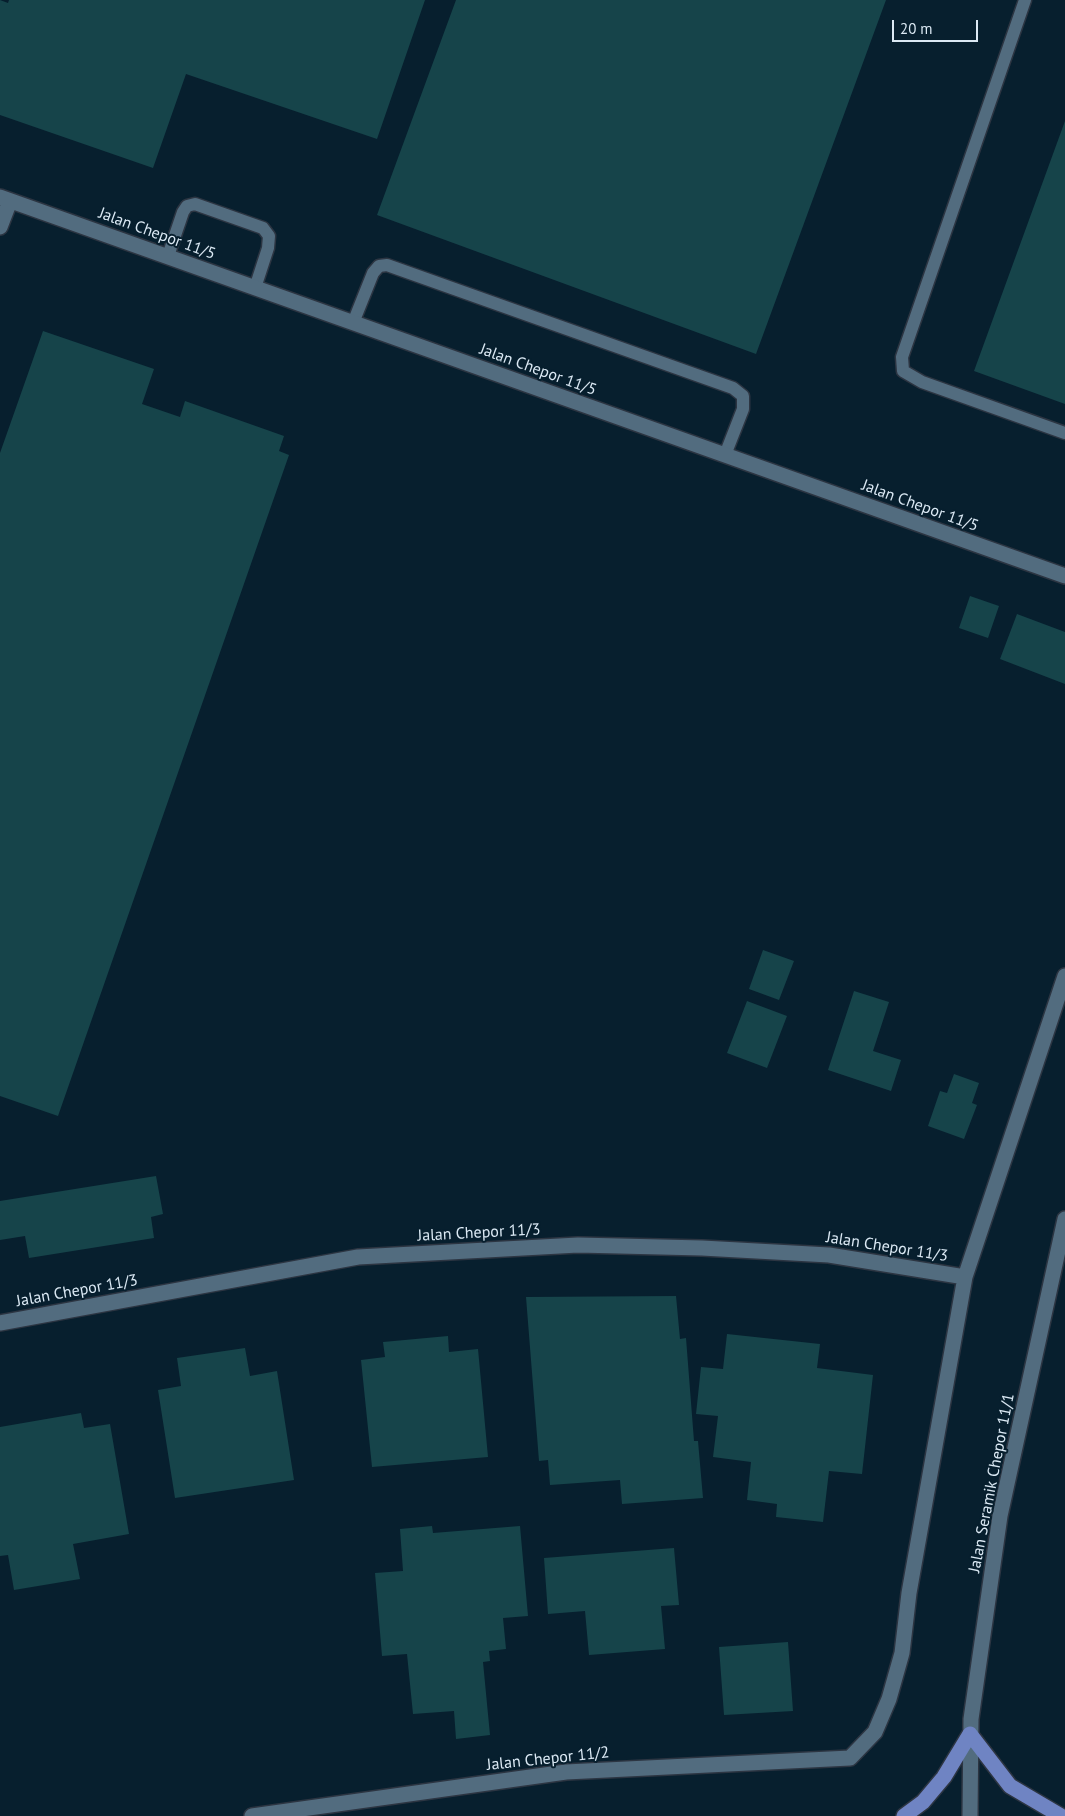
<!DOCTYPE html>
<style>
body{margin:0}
#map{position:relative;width:1065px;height:1816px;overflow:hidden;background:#071f2e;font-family:"PT Sans",sans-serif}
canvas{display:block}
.scale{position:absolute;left:892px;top:20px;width:86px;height:22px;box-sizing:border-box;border:2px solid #dbe9f4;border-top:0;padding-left:6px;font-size:15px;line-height:18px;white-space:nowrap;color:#dbe9f4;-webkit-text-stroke:4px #071f2e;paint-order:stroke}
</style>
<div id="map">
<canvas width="1065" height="1816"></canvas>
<div class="scale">20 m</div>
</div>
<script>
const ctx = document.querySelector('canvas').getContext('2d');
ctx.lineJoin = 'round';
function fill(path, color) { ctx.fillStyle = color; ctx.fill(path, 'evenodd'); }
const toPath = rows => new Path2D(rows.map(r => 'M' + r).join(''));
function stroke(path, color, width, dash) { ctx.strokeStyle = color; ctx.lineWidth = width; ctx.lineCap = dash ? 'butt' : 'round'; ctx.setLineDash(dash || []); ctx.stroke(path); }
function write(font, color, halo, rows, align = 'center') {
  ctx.font = font + ' "PT Sans",sans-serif'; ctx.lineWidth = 4; ctx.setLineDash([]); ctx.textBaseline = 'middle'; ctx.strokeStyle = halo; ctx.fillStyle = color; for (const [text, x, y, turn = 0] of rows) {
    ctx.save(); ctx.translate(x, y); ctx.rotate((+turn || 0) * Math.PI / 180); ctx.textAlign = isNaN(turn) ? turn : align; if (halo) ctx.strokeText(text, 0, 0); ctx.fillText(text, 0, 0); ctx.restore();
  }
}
fill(toPath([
 [0,0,8,3,9,0,425,0,377,139,186,74,153,168,0,115],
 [456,0,886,0,756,354,377,215],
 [1065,121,1065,404,974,371],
 [43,331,154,369,142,404,180,417,185,401,284,436,279,451,289,455,58,1116,0,1096,0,453],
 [970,596,999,606,988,638,959,628],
 [1017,614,1065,632,1065,684,1000,659],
 [763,950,794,961,779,1000,749,989],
 [854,991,889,1002,873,1051,901,1060,891,1091,828,1070],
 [747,1001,787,1016,767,1068,727,1053],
 [954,1074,979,1083,972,1103,977,1105,964,1139,928,1126,940,1091,947,1093],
 [156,1176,163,1214,151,1217,154,1238,29,1258,25,1236,0,1240,0,1201],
 [676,1296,680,1339,686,1338,694,1441,698,1441,703,1498,622,1504,620,1480,550,1485,548,1460,539,1461,526,1297],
 [727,1334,820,1344,817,1368,873,1375,862,1474,829,1471,823,1522,776,1517,777,1504,747,1500,751,1462,713,1457,718,1416,696,1414,701,1367,723,1369],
 [448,1336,449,1352,478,1349,488,1457,372,1467,361,1360,385,1357,383,1342],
 [245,1348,250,1376,277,1371,294,1480,175,1498,158,1390,181,1386,177,1358],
 [81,1413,84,1428,110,1424,129,1534,73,1544,80,1579,14,1590,8,1555,0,1556,0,1427],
 [432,1526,433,1533,520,1526,528,1616,503,1618,506,1649,489,1651,490,1661,483,1662,490,1735,456,1739,454,1711,413,1714,407,1654,382,1656,375,1573,403,1571,400,1529],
 [674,1548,679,1605,661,1606,665,1649,589,1655,585,1611,548,1614,544,1558],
 [788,1642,793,1711,724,1715,719,1647]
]), '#16444a');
const lane = toPath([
 [1025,0,902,357,903,371,922,382,1065,433],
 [168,256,183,212,187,206,195,204,263,228,269,236,268,248,255,288],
 [353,323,373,273,379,266,387,265,733,388,743,396,743,409,725,455]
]);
const street = toPath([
 [0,197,1065,576],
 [0,227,10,201],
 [0,1323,358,1257,578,1245,702,1248,829,1255,965,1277],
 [252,1816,566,1772,850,1758,875,1732,889,1699,902,1653,909,1593,965,1277,1065,976],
 [970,1816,971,1719,1000,1516,1065,1219]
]);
const primary = toPath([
 [904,1816,923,1802,944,1777,970,1734,1010,1786,1061,1816]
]);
stroke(lane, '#2c3542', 15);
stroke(street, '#2c3542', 18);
stroke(primary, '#2c3542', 18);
stroke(lane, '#526c7f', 12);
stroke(street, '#526c7f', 15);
stroke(primary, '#6f84c3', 15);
write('16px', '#dbe9f4', '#071f2e', [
 ["Jalan Chepor 11/5",157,234,20],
 ["Jalan Chepor 11/5",538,370,20],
 ["Jalan Chepor 11/5",920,506,20],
 ["Jalan Chepor 11/3",479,1233,-3],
 ["Jalan Chepor 11/3",887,1247,9],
 ["Jalan Chepor 11/3",77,1291,-10],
 ["Jalan Seramik Chepor 11/1",992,1483,-79],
 ["Jalan Chepor 11/2",548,1759,-6]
]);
</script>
